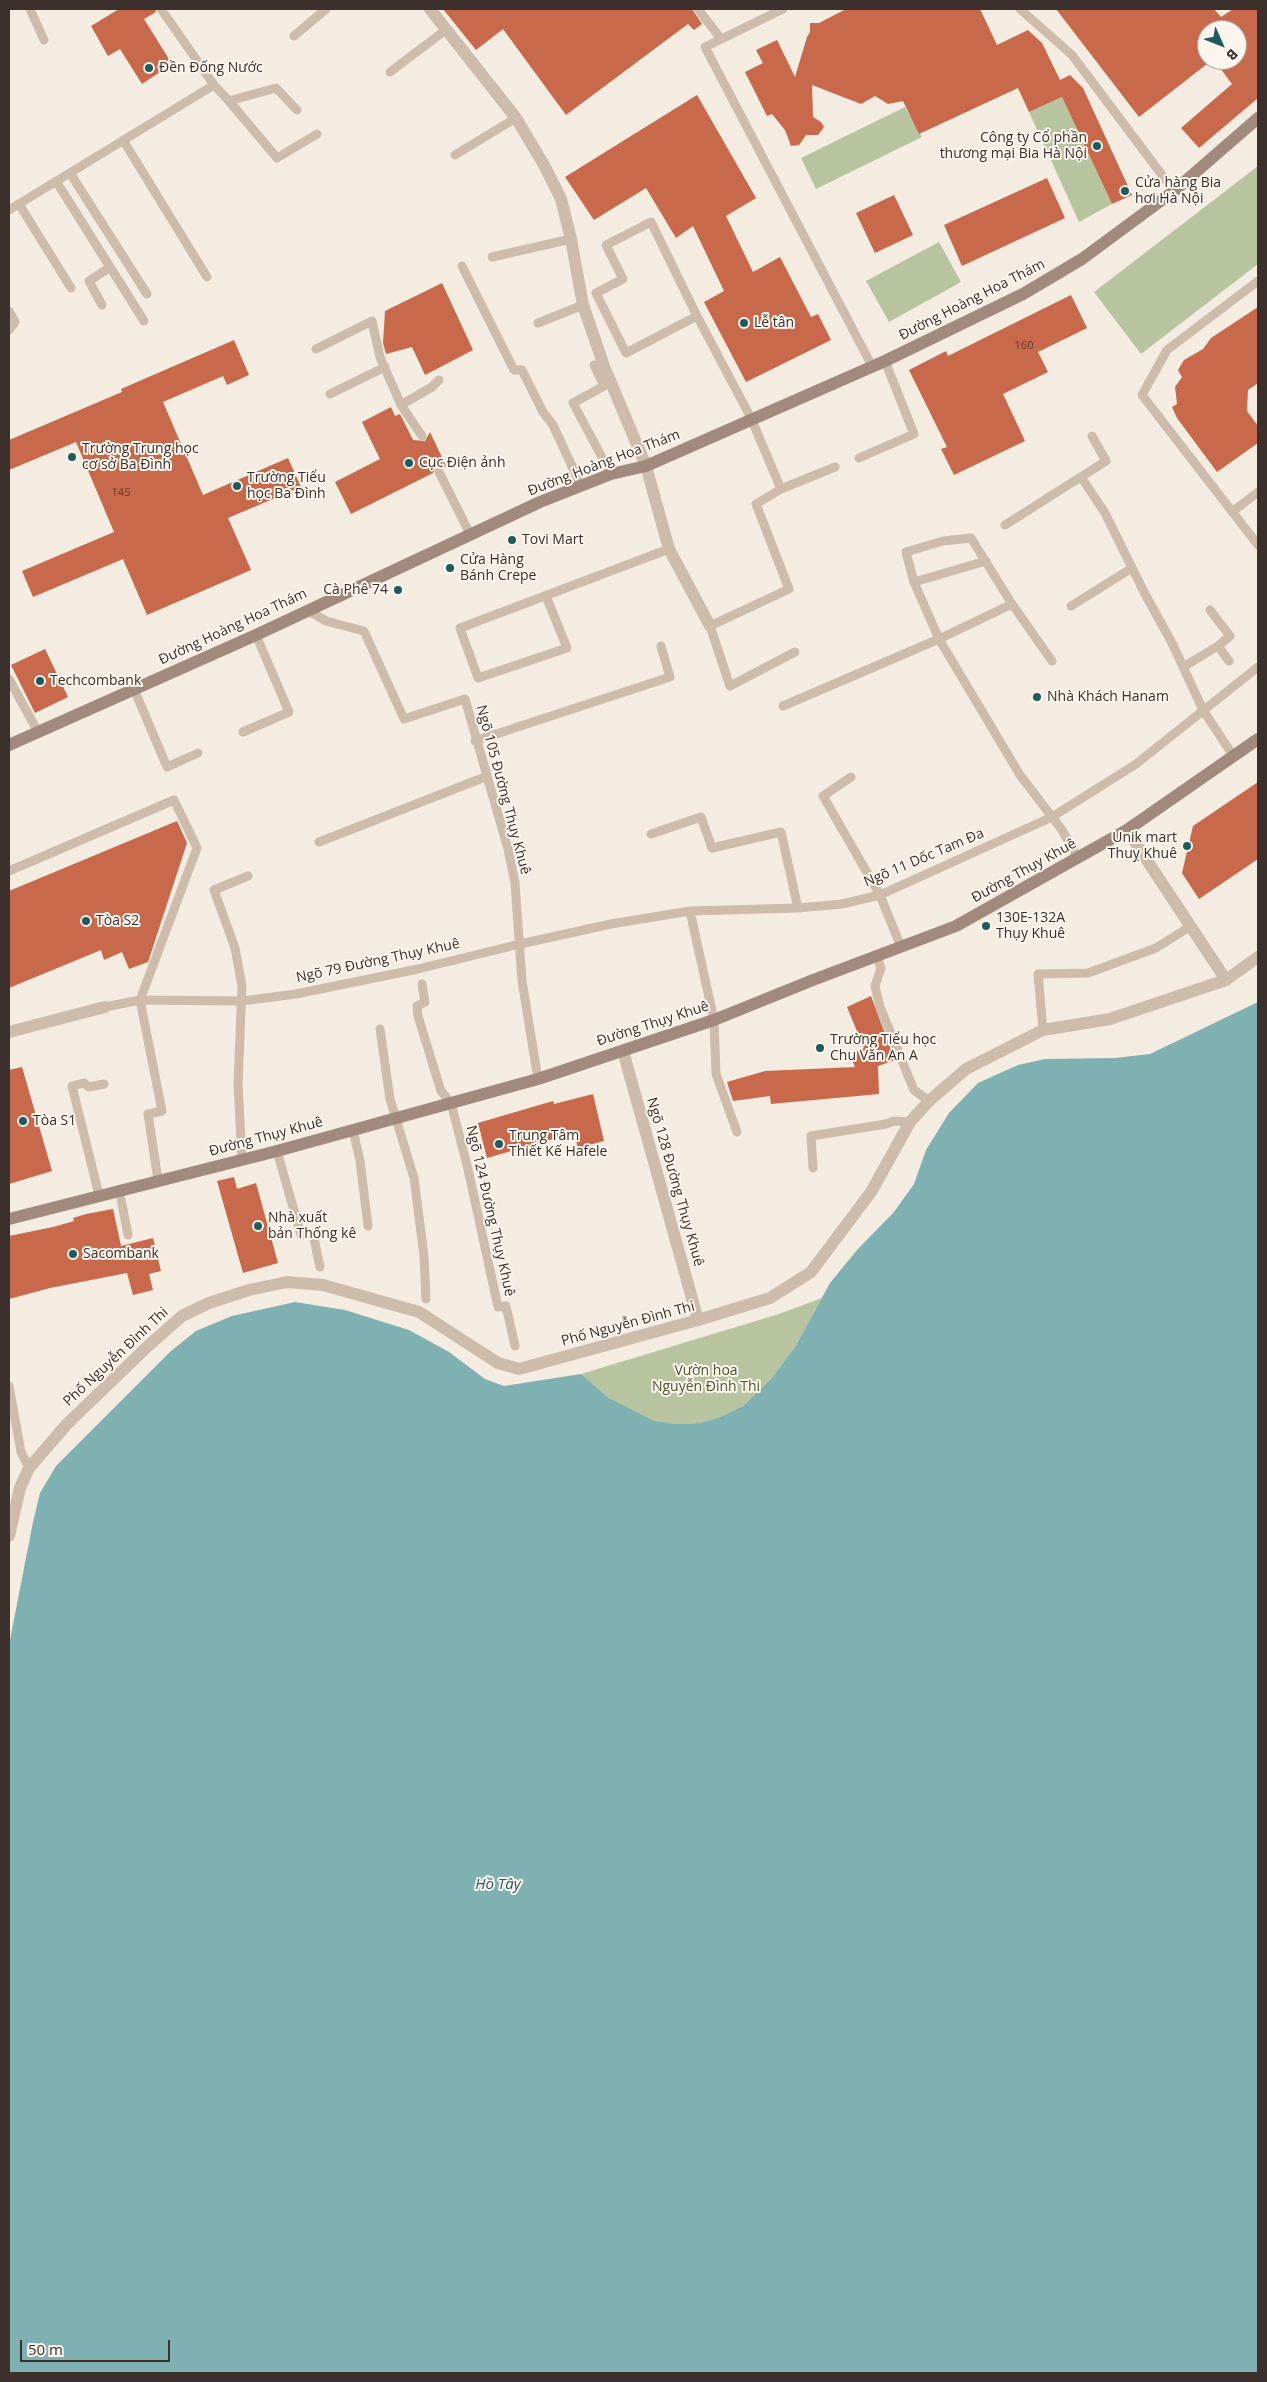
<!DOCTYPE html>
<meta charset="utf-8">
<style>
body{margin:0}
#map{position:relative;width:1267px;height:2382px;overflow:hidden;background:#f4ebe1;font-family:"Open Sans",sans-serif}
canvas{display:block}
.frame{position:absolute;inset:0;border:10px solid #3b302b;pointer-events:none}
.north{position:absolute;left:1197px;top:20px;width:50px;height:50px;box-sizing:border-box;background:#fbf5ee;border:1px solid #aea6a0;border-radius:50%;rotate:134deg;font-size:14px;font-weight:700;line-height:20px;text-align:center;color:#3b302b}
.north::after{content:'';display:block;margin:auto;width:18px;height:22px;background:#1f5a5e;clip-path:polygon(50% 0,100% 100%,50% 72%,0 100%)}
.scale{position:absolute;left:20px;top:2340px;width:150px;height:22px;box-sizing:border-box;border:2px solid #3b302b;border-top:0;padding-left:6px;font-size:15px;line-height:18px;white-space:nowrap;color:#3b302b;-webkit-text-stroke:4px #fbf5ee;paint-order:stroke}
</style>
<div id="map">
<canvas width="1267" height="2382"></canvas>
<div class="frame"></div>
<div class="north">B</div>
<div class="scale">50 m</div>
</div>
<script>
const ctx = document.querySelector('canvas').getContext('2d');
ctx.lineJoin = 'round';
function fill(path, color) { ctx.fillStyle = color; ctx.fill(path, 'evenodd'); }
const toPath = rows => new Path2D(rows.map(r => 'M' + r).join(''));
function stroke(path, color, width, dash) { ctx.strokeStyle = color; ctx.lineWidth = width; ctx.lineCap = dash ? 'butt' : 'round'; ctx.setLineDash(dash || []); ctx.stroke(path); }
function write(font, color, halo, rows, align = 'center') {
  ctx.font = font + ' "Open Sans",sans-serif'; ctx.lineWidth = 4; ctx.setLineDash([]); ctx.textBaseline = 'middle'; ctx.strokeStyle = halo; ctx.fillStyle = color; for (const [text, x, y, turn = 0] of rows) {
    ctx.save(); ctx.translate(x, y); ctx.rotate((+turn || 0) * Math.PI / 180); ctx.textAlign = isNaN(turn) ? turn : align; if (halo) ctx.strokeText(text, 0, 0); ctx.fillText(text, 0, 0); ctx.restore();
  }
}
fill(toPath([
 [1062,97,1112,204,1079,222,1029,112],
 [905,107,922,137,816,189,801,158],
 [1258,166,1258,264,1141,354,1094,292],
 [939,242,961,282,889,322,866,281],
 [822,1298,795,1347,771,1379,743,1406,720,1417,700,1423,676,1424,654,1422,609,1398,581,1374,779,1314]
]), '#b8c4a0');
fill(toPath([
 [1258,1002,1258,2373,9,2373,9,1645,33,1522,40,1493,56,1466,171,1351,196,1331,232,1316,295,1302,345,1310,409,1330,449,1352,485,1379,504,1386,581,1374,609,1398,654,1421,676,1424,700,1423,720,1417,743,1406,771,1379,795,1347,830,1283,857,1250,894,1212,914,1184,926,1150,949,1113,978,1083,1018,1065,1045,1059,1115,1058,1150,1054]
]), '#7fb0b2');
fill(toPath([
 [119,9,155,9,156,12,144,19,172,64,142,84,120,49,108,56,91,26],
 [443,9,692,9,702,24,694,30,688,24,566,115,503,29,476,50],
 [846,9,980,9,997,45,1028,30,1042,43,1060,80,1070,75,1083,88,1132,195,1112,204,1062,97,1029,112,1018,88,919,134,903,101,888,104,875,96,861,104,812,85,813,117,821,122,824,127,818,135,806,135,799,145,791,146,785,130,772,114,767,116,745,72,763,63,756,50,777,40,795,77,807,37,810,32,810,23,819,23],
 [1056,9,1214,9,1221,17,1233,9,1258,9,1258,98,1199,148,1181,128,1232,84,1214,60,1237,60,1237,30,1207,30,1207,60,1212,60,1139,117],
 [697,95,756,198,726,216,753,272,780,257,811,317,818,314,831,340,746,382,704,302,724,291,693,226,676,238,646,188,594,220,565,177],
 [1047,178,1065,218,962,266,944,225],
 [894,195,913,235,875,253,856,213],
 [442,283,473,350,425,375,412,347,386,354,383,343,385,311],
 [1071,295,1087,328,1038,352,1048,372,1003,394,1025,441,954,475,941,449,947,447,909,370,946,351,948,356],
 [1258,307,1258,383,1248,390,1247,411,1258,426,1258,443,1217,472,1177,418,1172,407,1177,404,1175,387,1182,377,1178,370,1184,360,1203,349,1211,338],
 [234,340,249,375,227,385,223,376,163,402,203,495,288,458,301,487,228,518,251,570,147,615,123,559,33,597,22,571,114,532,76,442,9,470,9,440,122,392,121,389],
 [391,407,395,416,400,414,413,440,425,441,430,432,446,466,444,468,437,466,433,473,351,514,335,482,380,459,362,422],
 [45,649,68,697,35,713,11,665],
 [1258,782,1258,859,1199,899,1182,873,1193,826],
 [177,821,187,843,148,962,129,969,122,952,104,960,101,950,9,988,9,891],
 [871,996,895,1060,878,1066,879,1094,771,1104,770,1096,733,1101,727,1082,765,1071,855,1067,850,1055,864,1048,847,1007],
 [22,1067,52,1171,9,1184,9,1070],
 [593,1094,604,1141,578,1148,574,1133,487,1158,478,1123,553,1101,554,1104],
 [234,1177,237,1189,256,1183,278,1263,243,1273,217,1181],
 [113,1209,121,1246,153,1238,161,1271,149,1274,153,1290,133,1295,127,1273,50,1288,9,1299,9,1236,53,1227,74,1221,73,1218,86,1214]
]), '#c8694b');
stroke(toPath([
 [30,9,44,40],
 [161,9,214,85,229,101,276,88,297,110],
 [698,9,721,39],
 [783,9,705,47,872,366],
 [1020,9,1072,55,1174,191],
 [294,36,326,9],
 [390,72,447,29],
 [229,101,277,158,317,134],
 [123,140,207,277],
 [455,155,516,118],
 [70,173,147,294],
 [56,181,144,321],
 [19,204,71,288],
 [9,210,214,85],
 [492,257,571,239],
 [462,266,514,370,522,370,543,412,553,425,581,486],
 [1258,281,1167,350,1142,395,1258,545],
 [102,305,89,281,109,268],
 [9,311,15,322,9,330],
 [697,316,626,353,596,293,623,279,606,245,651,222,697,316,751,418,781,489,756,504,789,589,710,626,730,686,795,652],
 [538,323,583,305],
 [316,349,372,321,380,357,401,405,422,436],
 [594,365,604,386,573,403,611,474],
 [330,394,385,367],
 [401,405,432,387,439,380],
 [859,458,914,434,885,361],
 [439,472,470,534],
 [1081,477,1105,513,1145,594,1172,643,1203,710,1234,757],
 [781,489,835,467],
 [1232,512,1258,492],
 [1005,525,1106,461,1092,436],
 [914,582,986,561],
 [546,596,567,648,478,678,460,628,669,549],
 [1071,606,1132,568],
 [307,610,326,621,364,631,404,719,465,699,508,849,515,883,522,981,538,1079],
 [1210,610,1230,636,1218,646,1229,661],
 [1052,661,1012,604,971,538,943,541,906,552,914,582,939,639,1020,775,1062,830,1078,858],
 [1183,667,1218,646],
 [9,679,38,732],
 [134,689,167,767,198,753],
 [783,706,939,639,1012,604],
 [243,732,289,712,256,635],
 [475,741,670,677,661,646],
 [851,777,823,796,880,895,901,947],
 [651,834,701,817,712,848,781,832,798,908],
 [319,842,485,777],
 [9,871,174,800,197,848,140,1000,162,1111,148,1114,158,1180],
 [690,911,714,1020,716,1074,737,1132],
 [877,957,881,968,875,986,880,1007,914,1090,929,1101],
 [422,984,425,1002,417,1006,418,1016,441,1091,451,1103,468,1169,498,1307,506,1306,515,1346],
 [105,1007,140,1000,242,1001,296,994,418,969,520,944,611,924,690,911,798,908,842,904,880,895,1052,817,1136,764,1258,667],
 [380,1029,390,1099,414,1178,424,1256,426,1299],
 [1043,1030,1038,974,1088,973,1156,948,1191,926],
 [353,1130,360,1161,368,1226],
 [277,1151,301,1235,313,1234,320,1267],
 [242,1160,238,1084,242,986,235,948,214,890,248,876],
 [813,1168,811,1136,886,1124,894,1121,910,1122],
 [99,1195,72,1086,84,1083,89,1087,104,1084],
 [121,1199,128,1235],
 [9,1386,21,1452,29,1468]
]), '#cdbbac', 9);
stroke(toPath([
 [430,9,516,118,544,165,561,199,571,239,583,305,604,366,646,466,669,549,710,626],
 [1127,830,1226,980],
 [9,1032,105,1007],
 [623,1051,698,1320]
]), '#cdbbac', 12);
stroke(toPath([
 [9,1536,20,1488,29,1468,67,1424,148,1346,182,1316,209,1303,249,1290,287,1282,323,1285,419,1312,498,1363,519,1369,698,1320,770,1298,811,1272,871,1192,910,1122,929,1101,966,1069,1043,1030,1110,1019,1226,980,1258,957]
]), '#cdbbac', 12);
stroke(toPath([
 [9,745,256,635,540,502,611,474,646,466,885,361,1023,294,1082,259,1174,191,1258,118],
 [9,1219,277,1151,538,1079,714,1020,813,980,956,926,1127,830,1258,739]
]), '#a18a7d', 12);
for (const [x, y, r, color] of [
 [149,68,5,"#1f5a5e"],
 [1097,146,5,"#1f5a5e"],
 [1125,191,5,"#1f5a5e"],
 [744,323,5,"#1f5a5e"],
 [72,457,5,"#1f5a5e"],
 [409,463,5,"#1f5a5e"],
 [237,486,5,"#1f5a5e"],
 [512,540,5,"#1f5a5e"],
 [450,568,5,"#1f5a5e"],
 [398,590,5,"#1f5a5e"],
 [40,681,5,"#1f5a5e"],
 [1037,697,5,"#1f5a5e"],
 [1187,846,5,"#1f5a5e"],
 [86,921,5,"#1f5a5e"],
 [986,926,5,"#1f5a5e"],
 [820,1048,5,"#1f5a5e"],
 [23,1121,5,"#1f5a5e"],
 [499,1144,5,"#1f5a5e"],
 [258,1226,5,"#1f5a5e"],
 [73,1254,5,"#1f5a5e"]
]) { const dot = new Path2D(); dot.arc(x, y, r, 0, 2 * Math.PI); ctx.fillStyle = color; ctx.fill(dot); stroke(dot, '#fbf5ee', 2); }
write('11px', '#5e3e33', null, [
 ["160",1024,346],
 ["145",121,493]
]);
write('14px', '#3b302b', '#fbf5ee', [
 ["Đền Đống Nước",159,68],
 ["Công ty Cổ phần",1087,138,"right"],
 ["thương mại Bia Hà Nội",1087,154,"right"],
 ["Cửa hàng Bia",1135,183],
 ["hơi Hà Nội",1135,199],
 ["Lễ tân",754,323],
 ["Trường Trung học",82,449],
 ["cơ sở Ba Đình",82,465],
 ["Cục Điện ảnh",419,463],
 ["Trường Tiểu",247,478],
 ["học Ba Đình",247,494],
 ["Tovi Mart",522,540],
 ["Cửa Hàng",460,560],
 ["Bánh Crepe",460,576],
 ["Cà Phê 74",388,590,"right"],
 ["Techcombank",50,681],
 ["Nhà Khách Hanam",1047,697],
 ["Unik mart",1177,838,"right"],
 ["Thuỵ Khuê",1177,854,"right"],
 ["130E-132A",996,918],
 ["Thụy Khuê",996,934],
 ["Tòa S2",96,921],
 ["Trường Tiểu học",830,1040],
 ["Chu Văn An A",830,1056],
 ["Tòa S1",33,1121],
 ["Trung Tâm",509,1136],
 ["Thiết Kế Hafele",509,1152],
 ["Nhà xuất",268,1218],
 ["bản Thống kê",268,1234],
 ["Sacombank",83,1254]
], 'left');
write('14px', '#3b302b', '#fbf5ee', [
 ["Đường Hoàng Hoa Thám",972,300,-27],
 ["Đường Hoàng Hoa Thám",604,463,-21],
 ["Đường Hoàng Hoa Thám",233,627,-25],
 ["Ngõ 105 Đường Thụy Khuê",503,790,75],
 ["Ngõ 11 Dốc Tam Đa",924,858,-23],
 ["Đường Thụy Khuê",1024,871,-29],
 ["Ngõ 79 Đường Thụy Khuê",378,961,-12],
 ["Đường Thụy Khuê",653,1024,-18],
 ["Đường Thụy Khuê",266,1137,-15],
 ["Ngõ 128 Đường Thụy Khuê",675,1182,74],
 ["Ngõ 124 Đường Thụy Khuê",490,1211,77],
 ["Phố Nguyễn Đình Thi",628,1324,-15],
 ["Phố Nguyễn Đình Thi",116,1357,-43]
]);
write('14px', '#4a5a2e', '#fbf5ee', [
 ["Vườn hoa",706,1371],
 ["Nguyễn Đình Thi",706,1387]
]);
write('italic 15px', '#1f5a5e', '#fbf5ee', [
 ["Hồ Tây",498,1885]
]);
</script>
